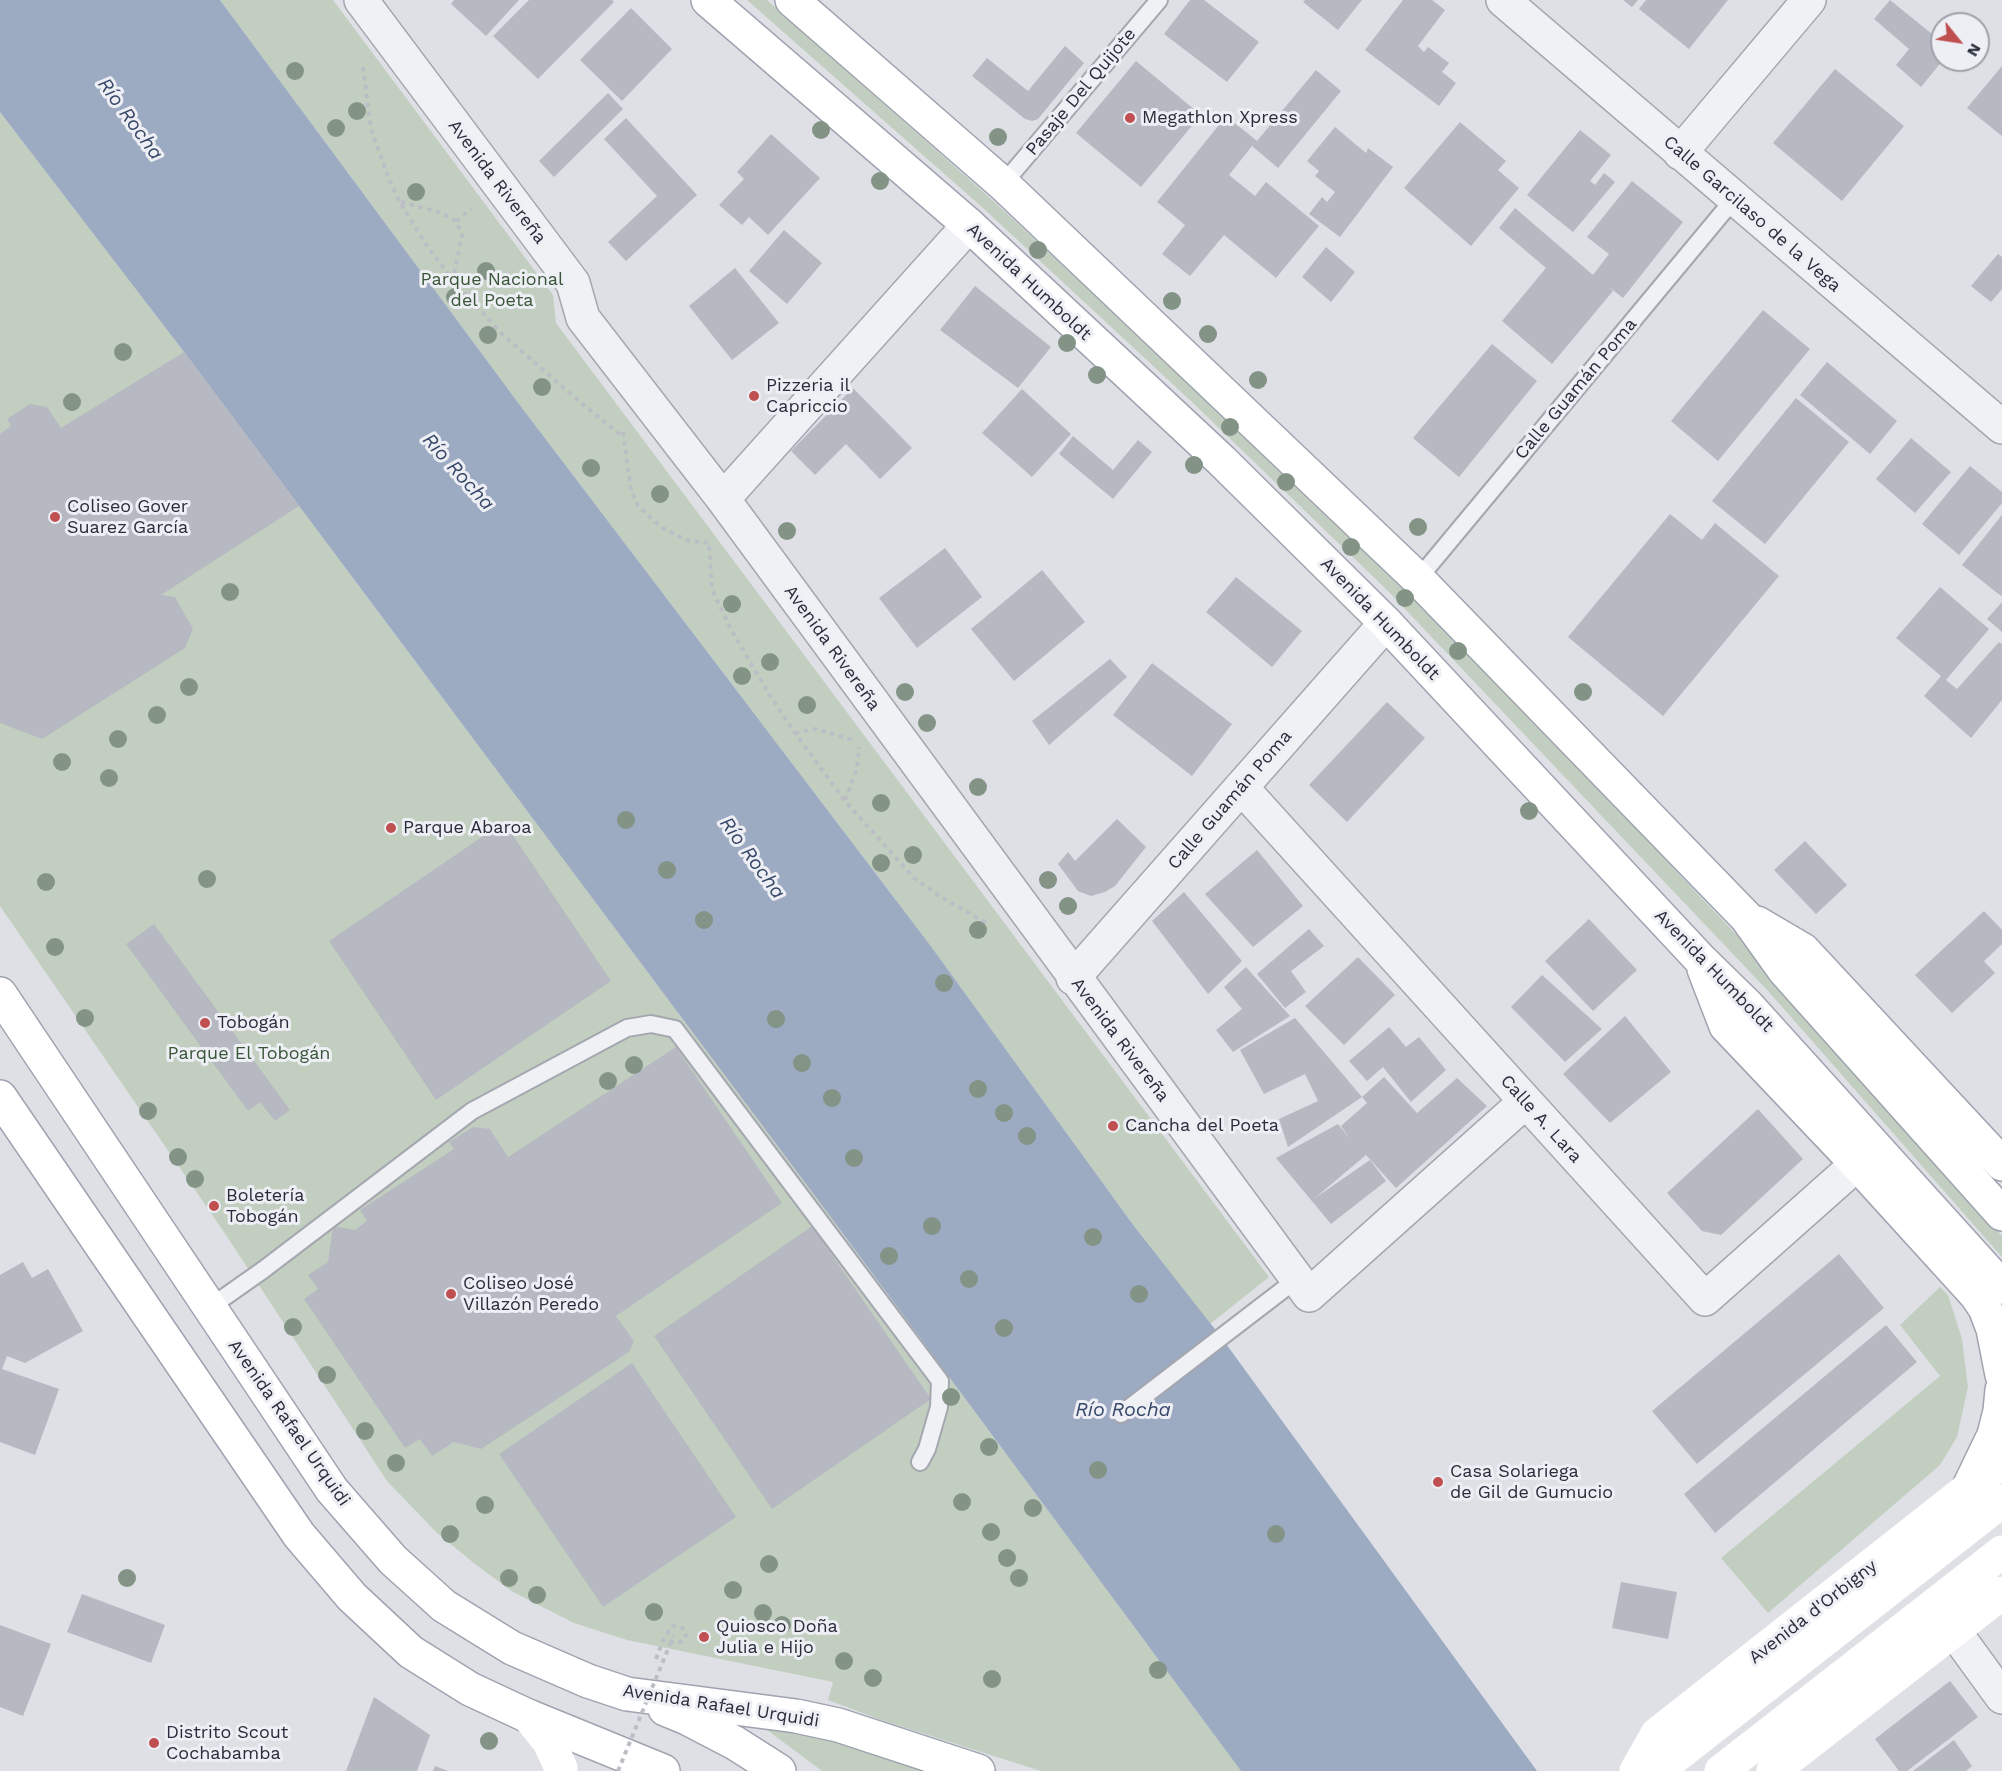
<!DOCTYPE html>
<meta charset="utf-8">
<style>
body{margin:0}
#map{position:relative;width:2002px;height:1771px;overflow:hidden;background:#dee0e6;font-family:"Work Sans",sans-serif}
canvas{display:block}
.north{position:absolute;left:1930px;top:12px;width:60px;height:60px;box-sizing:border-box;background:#edeff4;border:2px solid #9fa1aa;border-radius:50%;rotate:120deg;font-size:16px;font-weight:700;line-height:24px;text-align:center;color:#292d3b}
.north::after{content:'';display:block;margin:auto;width:21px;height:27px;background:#bf4f50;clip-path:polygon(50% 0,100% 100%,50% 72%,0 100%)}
</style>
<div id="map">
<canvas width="2002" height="1771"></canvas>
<div class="north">N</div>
</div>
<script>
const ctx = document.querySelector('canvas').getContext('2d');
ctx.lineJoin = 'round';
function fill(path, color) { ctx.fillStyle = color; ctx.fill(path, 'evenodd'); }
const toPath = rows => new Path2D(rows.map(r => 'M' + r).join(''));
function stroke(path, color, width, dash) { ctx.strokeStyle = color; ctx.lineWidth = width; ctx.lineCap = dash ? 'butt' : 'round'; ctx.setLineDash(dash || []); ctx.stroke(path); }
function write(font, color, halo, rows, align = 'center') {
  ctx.font = font + ' "Work Sans",sans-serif'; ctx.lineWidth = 6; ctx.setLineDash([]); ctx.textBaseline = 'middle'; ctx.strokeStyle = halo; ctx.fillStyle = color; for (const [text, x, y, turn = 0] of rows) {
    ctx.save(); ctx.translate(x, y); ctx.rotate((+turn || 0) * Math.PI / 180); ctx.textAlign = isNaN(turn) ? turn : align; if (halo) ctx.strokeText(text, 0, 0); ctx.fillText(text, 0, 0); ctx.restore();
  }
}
fill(toPath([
 [220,0,333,0,553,295,556,323,1269,1277,1210,1324,1134,1226,930,945,522,408],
 [747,0,767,0,990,198,1399,578,1780,981,2002,1236,2002,1257,1769,992,1386,589,1193,403,983,208],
 [0,112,184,352,821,1204,1241,1771,1041,1771,881,1720,828,1700,833,1682,627,1640,574,1623,513,1592,475,1564,436,1532,387,1481,226,1235,0,906],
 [1940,1287,1948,1295,1962,1339,1968,1387,1957,1437,1940,1465,1768,1613,1721,1558,1940,1376,1900,1325],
 [755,1721,844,1742,923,1771,822,1771]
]), '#c2cfc0');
fill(toPath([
 [0,0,220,0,522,408,930,945,1134,1226,1221,1337,1537,1771,1241,1771,821,1204,184,352,0,112]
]), '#9caac2');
fill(toPath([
 [454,0,519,0,486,36,451,4],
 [529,0,612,0,614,2,538,79,493,36],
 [1190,0,1204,0,1259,42,1227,82,1164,34],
 [1305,0,1362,0,1338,30,1303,2],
 [1403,0,1432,0,1445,10,1418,46,1424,52,1428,47,1449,63,1442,72,1456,83,1439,106,1365,50],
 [1623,0,1638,0,1632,7],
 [1646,0,1728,0,1689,49,1639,9],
 [1890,0,1942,42,1943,60,1921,87,1896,65,1909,49,1874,19],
 [631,8,672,49,622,101,580,60],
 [1065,46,1084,63,1038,119,1032,121,1025,119,972,76,987,58,1028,91],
 [1136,61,1201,115,1141,187,1076,133],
 [2002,66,2002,136,1967,108],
 [1835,69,1904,126,1842,201,1773,143],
 [1316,70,1341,91,1278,168,1252,146,1229,175,1255,196,1266,182,1319,226,1276,278,1224,235,1190,276,1162,254,1185,225,1157,202,1226,116,1257,141],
 [608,93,623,109,554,177,539,161],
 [626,118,697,195,626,261,608,242,657,196,604,139],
 [1460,122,1506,161,1498,170,1519,188,1471,246,1404,188],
 [1335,127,1366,153,1368,148,1393,167,1340,237,1309,214,1322,197,1327,202,1335,192,1315,176,1319,171,1307,161],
 [1580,130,1611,155,1590,181,1595,185,1604,173,1615,182,1573,232,1527,195],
 [771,134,820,178,768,235,749,217,742,225,719,205,744,179,737,172],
 [1632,181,1683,222,1623,298,1609,287,1613,291,1552,364,1502,321,1546,268,1499,228,1515,208,1593,275,1609,254,1587,237],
 [784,230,822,263,787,304,749,271],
 [1326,247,1355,272,1331,302,1302,277],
 [1998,254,2002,257,2002,289,1991,302,1971,286],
 [735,268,779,323,732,360,689,306],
 [975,286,1051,347,1018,388,940,330],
 [1763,310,1810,349,1718,461,1671,421],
 [1492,344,1537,381,1459,477,1413,438],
 [184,352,299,506,161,595,175,597,193,629,185,648,42,739,0,723,0,434,11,426,7,419,30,404,47,407,61,428],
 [1827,362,1897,421,1870,454,1800,395],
 [853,388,912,448,880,479,846,444,815,475,791,451],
 [1022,389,1071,434,1032,477,982,433],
 [1796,398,1849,442,1765,544,1712,501],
 [1073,436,1113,470,1138,440,1152,452,1113,499,1059,454],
 [1911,438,1951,472,1915,513,1876,479],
 [1970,466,2002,492,2002,503,1959,555,1922,524],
 [1670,514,1702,540,1715,523,1779,576,1663,716,1568,637],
 [2002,515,2002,595,2001,596,1962,565],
 [945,548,982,597,917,648,879,598],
 [1042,570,1085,622,1014,681,971,629],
 [1236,577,1302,631,1272,667,1206,612],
 [1940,587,1989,629,1946,680,1957,689,1999,642,2002,644,2002,700,1971,738,1924,696,1941,676,1896,638],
 [2002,602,2002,632,1987,619],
 [1110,659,1127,677,1049,745,1032,721],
 [1152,663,1232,724,1192,776,1113,715],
 [1387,702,1425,738,1347,822,1309,785],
 [1117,819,1146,847,1115,886,1105,892,1091,896,1078,891,1058,864,1068,852,1075,861],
 [504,822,611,981,436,1100,329,941],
 [1805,841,1847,885,1816,914,1774,870],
 [1257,850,1303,906,1253,947,1205,894],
 [1184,892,1242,961,1208,994,1152,921],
 [1984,911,2002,930,2002,944,1984,961,1995,973,1952,1013,1915,975],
 [1589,919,1637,970,1593,1011,1545,961],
 [154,924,290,1110,275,1121,260,1102,248,1111,126,944],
 [1309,929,1324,946,1291,971,1306,992,1285,1008,1257,974],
 [1358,957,1395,995,1344,1045,1305,1006],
 [1246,967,1290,1016,1233,1052,1216,1030,1242,1009,1224,987],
 [1542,975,1602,1029,1565,1062,1511,1007],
 [1625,1016,1671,1072,1610,1123,1563,1074],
 [1295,1018,1362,1097,1384,1077,1417,1113,1457,1078,1487,1106,1396,1188,1366,1155,1315,1198,1370,1160,1386,1181,1331,1224,1276,1158,1338,1124,1350,1139,1341,1126,1367,1103,1362,1097,1288,1147,1279,1119,1318,1101,1305,1074,1264,1094,1240,1050],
 [1389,1027,1406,1047,1419,1037,1446,1070,1411,1102,1383,1067,1367,1081,1349,1061],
 [676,1047,782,1203,616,1316,634,1341,629,1352,481,1449,454,1442,432,1456,420,1439,405,1448,304,1299,318,1289,308,1275,328,1262,333,1226,355,1230,367,1221,360,1210,454,1149,449,1142,473,1127,490,1129,508,1157],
 [1758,1109,1803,1159,1721,1235,1702,1231,1667,1193],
 [812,1226,931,1399,772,1509,654,1336],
 [1839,1254,1884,1308,1697,1464,1652,1411],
 [23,1262,32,1278,48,1269,83,1331,25,1363,7,1356,2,1369,59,1389,35,1455,0,1442,0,1275],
 [1886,1325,1917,1362,1715,1533,1684,1494],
 [632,1363,736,1517,603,1607,499,1454],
 [1621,1582,1677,1592,1668,1639,1612,1628],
 [82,1594,165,1625,151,1663,67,1632],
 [0,1625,51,1644,23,1716,0,1707],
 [1950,1681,1978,1717,1907,1771,1899,1771,1875,1739],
 [374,1697,430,1735,417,1771,346,1771],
 [1954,1740,1972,1766,1966,1771,1913,1771],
 [435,1766,448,1771,433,1771]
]), '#b6b9c2');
const lane = toPath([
 [1003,184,1159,0],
 [1418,579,1734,199],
 [209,1308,263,1270,472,1111,627,1028,651,1024,675,1029,940,1381,939,1407,927,1449,920,1462],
 [1121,1414,1297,1279]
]);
const street = toPath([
 [361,0,573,283,583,318,723,499,1309,1295,1525,1102],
 [1503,0,2002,427],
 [1680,153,1809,0],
 [723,499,969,225],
 [1241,787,1705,1299,1857,1164],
 [1073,978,1386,623],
 [1954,1631,2002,1697]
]);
const primary = toPath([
 [708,0,969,225,1221,460,1386,623,1699,958,1748,1006,2002,1287],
 [792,0,1003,184,1418,579,1746,917,1784,970,2002,1214],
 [1757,923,1803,950,2002,1164],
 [1704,969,1726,1026,1857,1164,1977,1296,1985,1308,1993,1329,2002,1375],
 [0,994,332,1490,393,1560,444,1606,512,1648,588,1681,627,1694,796,1716,838,1725,978,1771],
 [0,1097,299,1535,352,1597,411,1652,470,1689,528,1716,663,1771],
 [1967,1491,1994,1435,2000,1411,2002,1390],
 [665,1709,687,1718,735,1743,779,1771]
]);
stroke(lane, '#a4a7af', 20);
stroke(street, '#a4a7af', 36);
stroke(primary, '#9fa3b0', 36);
stroke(toPath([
 [363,67,371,129,389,179,399,201,427,246,453,280,502,334,580,402,622,436],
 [401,202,439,212,456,221,462,235,453,279],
 [456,221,472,209],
 [623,432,631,490,638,506,661,527,686,540,709,543,712,590,733,633,769,694,795,733,845,801,914,878,941,897,986,923],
 [795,733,816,729,853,740],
 [845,800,857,769,859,747],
 [656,1659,663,1640,678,1643,683,1641,686,1635,685,1629,673,1626,669,1629,668,1634,673,1637]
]), '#bcbec5', 4, [4.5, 4.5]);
stroke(lane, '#f0f1f5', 16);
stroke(street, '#f0f1f5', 33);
stroke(toPath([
 [528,1716,549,1742,561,1768,560,1771],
 [1636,1771,1657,1734,2002,1462],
 [1657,1771,2002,1501],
 [1721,1771,2002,1552],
 [1773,1771,2002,1593]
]), '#fff', 33);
stroke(primary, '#fff', 33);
stroke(toPath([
 [618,1771,673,1637]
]), '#bcbec5', 4, [4.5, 4.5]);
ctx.fillStyle = '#839486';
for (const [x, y] of [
 [295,71],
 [357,111],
 [336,128],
 [821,130],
 [998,137],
 [880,181],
 [416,192],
 [1038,250],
 [486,271],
 [455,297],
 [1172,301],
 [1208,334],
 [488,335],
 [1067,343],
 [123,352],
 [1097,375],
 [1258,380],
 [542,387],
 [72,402],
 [1230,427],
 [1194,465],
 [591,468],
 [1286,482],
 [660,494],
 [1418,527],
 [787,531],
 [1351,547],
 [230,592],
 [1405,598],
 [732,604],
 [1458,651],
 [770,662],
 [742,676],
 [189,687],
 [905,692],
 [1583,692],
 [807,705],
 [157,715],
 [927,723],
 [118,739],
 [62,762],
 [109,778],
 [978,787],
 [881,803],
 [1529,811],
 [626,820],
 [913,855],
 [881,863],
 [667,870],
 [207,879],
 [1048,880],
 [46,882],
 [1068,906],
 [704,920],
 [978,930],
 [55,947],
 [944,983],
 [85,1018],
 [776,1019],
 [802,1063],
 [634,1065],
 [608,1081],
 [978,1089],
 [832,1098],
 [148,1111],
 [1004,1113],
 [1027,1136],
 [178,1157],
 [854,1158],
 [195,1179],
 [932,1226],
 [1093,1237],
 [889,1256],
 [969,1279],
 [1139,1294],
 [293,1327],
 [1004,1328],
 [327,1375],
 [951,1397],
 [365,1431],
 [989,1447],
 [396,1463],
 [1098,1470],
 [962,1502],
 [485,1505],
 [1033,1508],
 [991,1532],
 [450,1534],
 [1276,1534],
 [1007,1558],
 [769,1564],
 [127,1578],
 [509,1578],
 [1019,1578],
 [733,1590],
 [537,1595],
 [654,1612],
 [763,1613],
 [782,1625],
 [844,1661],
 [1158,1670],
 [873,1678],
 [992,1679],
 [489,1741]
]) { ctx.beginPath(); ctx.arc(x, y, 9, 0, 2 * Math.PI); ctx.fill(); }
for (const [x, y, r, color] of [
 [1130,118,6,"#bf4f50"],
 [754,396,6,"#bf4f50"],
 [55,517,6,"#bf4f50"],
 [391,828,6,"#bf4f50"],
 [205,1023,6,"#bf4f50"],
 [1113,1126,6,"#bf4f50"],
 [214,1206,6,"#bf4f50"],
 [451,1294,6,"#bf4f50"],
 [1438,1482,6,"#bf4f50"],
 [704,1637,6,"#bf4f50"],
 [154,1743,6,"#bf4f50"]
]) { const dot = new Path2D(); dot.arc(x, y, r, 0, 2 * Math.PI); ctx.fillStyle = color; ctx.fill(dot); stroke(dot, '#edeff4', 2); }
write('18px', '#292d3b', '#edeff4', [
 ["Pasaje Del Quijote",1081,92,-50],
 ["Avenida Rivereña",497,182,53],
 ["Calle Garcilaso de la Vega",1752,214,41],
 ["Avenida Humboldt",1029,282,43],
 ["Calle Guamán Poma",1576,389,-50],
 ["Avenida Humboldt",1380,619,46],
 ["Avenida Rivereña",832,648,54],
 ["Calle Guamán Poma",1230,800,-49],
 ["Avenida Humboldt",1714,971,46],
 ["Avenida Rivereña",1120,1040,53],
 ["Calle A. Lara",1541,1119,48],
 ["Avenida Rafael Urquidi",289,1423,55],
 ["Avenida d'Orbigny",1813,1612,-38],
 ["Avenida Rafael Urquidi",721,1706,9]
]);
write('18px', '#292d3b', '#edeff4', [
 ["Megathlon Xpress",1142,118],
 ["Pizzeria il",766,386],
 ["Capriccio",766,407],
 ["Coliseo Gover",67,507],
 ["Suarez García",67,528],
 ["Parque Abaroa",403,828],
 ["Tobogán",217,1023],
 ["Cancha del Poeta",1125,1126],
 ["Boletería",226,1196],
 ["Tobogán",226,1217],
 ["Coliseo José",463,1284],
 ["Villazón Peredo",463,1305],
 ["Casa Solariega",1450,1472],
 ["de Gil de Gumucio",1450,1493],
 ["Quiosco Doña",716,1627],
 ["Julia e Hijo",716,1648],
 ["Distrito Scout",166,1733],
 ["Cochabamba",166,1754]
], 'left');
write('18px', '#395538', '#edeff4', [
 ["Parque Nacional",492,280],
 ["del Poeta",492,301],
 ["Parque El Tobogán",249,1054]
]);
write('italic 20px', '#37476a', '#edeff4', [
 ["Río Rocha",130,119,54],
 ["Río Rocha",458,472,48],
 ["Río Rocha",752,858,54],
 ["Río Rocha",1123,1410]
]);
</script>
